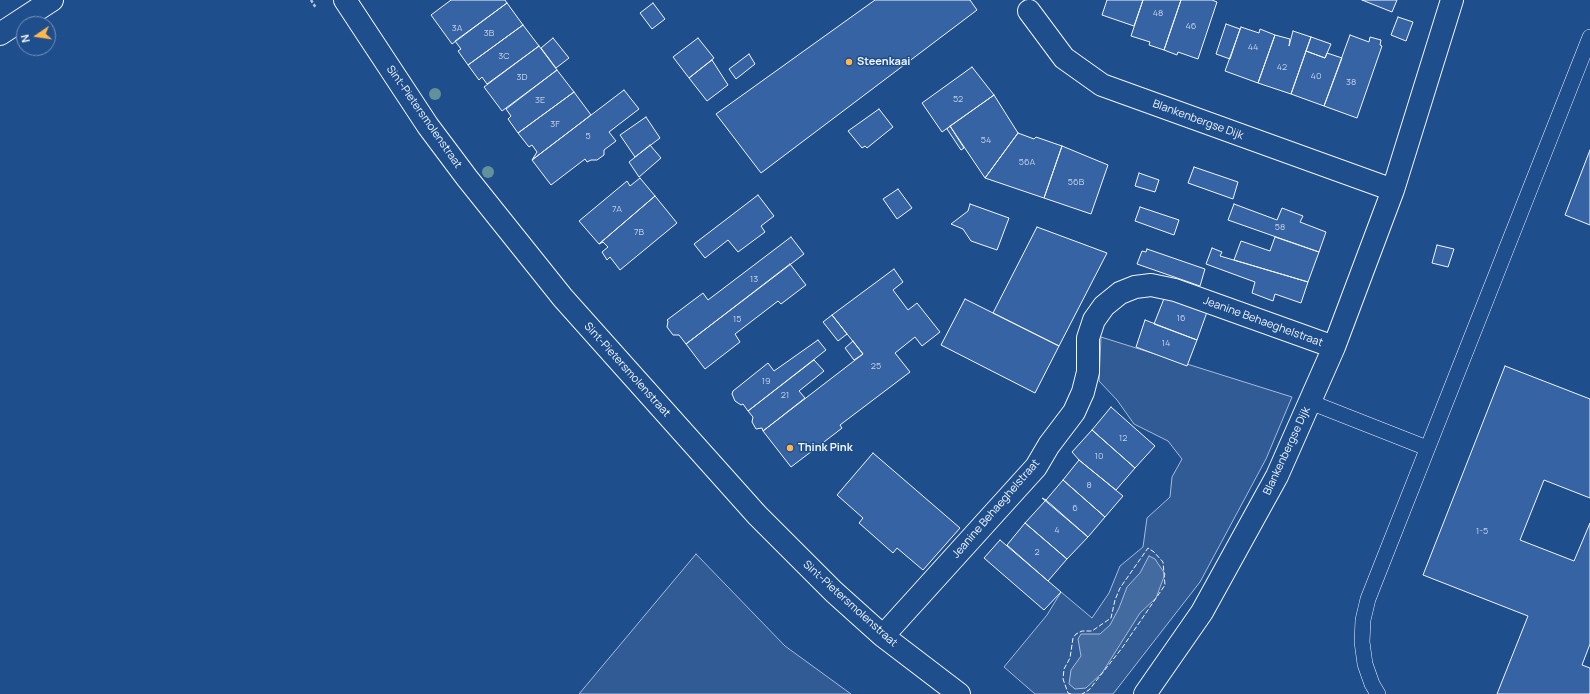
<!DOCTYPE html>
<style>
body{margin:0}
#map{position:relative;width:1590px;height:694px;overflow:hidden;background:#1f4e8c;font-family:Manrope,sans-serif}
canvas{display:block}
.north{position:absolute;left:16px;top:16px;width:40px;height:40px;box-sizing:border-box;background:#1f4e8c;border:1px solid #7391ba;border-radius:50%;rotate:257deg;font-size:11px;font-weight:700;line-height:16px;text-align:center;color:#f2f6ff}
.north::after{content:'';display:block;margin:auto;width:14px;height:18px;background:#ffb74d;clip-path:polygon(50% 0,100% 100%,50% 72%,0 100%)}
</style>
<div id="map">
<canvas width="1590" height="694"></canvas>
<div class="north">N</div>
</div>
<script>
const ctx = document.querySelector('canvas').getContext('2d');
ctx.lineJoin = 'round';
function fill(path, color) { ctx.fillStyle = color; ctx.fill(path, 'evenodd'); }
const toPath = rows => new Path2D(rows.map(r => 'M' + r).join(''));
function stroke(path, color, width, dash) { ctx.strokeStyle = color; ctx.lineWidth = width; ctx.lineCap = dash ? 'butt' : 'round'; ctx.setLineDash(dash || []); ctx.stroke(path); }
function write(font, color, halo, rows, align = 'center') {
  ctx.font = font + ' Manrope,sans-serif'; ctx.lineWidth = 3; ctx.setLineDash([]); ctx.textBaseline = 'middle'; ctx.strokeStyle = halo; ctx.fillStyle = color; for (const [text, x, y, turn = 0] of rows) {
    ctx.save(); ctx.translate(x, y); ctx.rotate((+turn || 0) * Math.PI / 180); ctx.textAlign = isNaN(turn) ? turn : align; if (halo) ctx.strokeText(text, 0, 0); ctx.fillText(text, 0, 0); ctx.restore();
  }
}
const built = toPath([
 [1101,337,1292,397,1266,459,1200,582,1113,694,1035,694,1004,667,1047,615,1061,592,1092,618,1109,593,1120,566,1143,547,1147,518,1170,497,1172,477,1182,459,1168,441,1134,424,1117,400,1099,381,1101,337],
 [696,554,785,646,851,694,579,694,696,554]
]);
fill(built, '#305b95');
stroke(built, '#a8bbd7', 1);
const water = toPath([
 [1149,556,1155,559,1165,574,1156,598,1140,613,1102,673,1086,688,1075,689,1069,684,1071,670,1081,656,1078,639,1081,634,1100,634,1110,625,1119,608,1127,587,1140,573,1149,556]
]);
fill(water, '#446ba0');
stroke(water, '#a8bbd7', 1);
const building = toPath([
 [451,0,505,0,507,3,452,44,431,15,451,0],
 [875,0,970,0,977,10,761,173,716,114,875,0],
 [1107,0,1143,0,1134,26,1102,15,1107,0],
 [1143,0,1181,0,1164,50,1149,45,1150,42,1131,36,1143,0],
 [1181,0,1212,0,1217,2,1198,59,1178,52,1177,55,1164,50,1181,0],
 [1362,0,1397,0,1392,12,1362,0],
 [507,3,523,25,468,65,458,51,461,49,455,41,507,3],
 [653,3,665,19,652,29,640,13,653,3],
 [1398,17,1413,22,1406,41,1391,35,1398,17],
 [1226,24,1240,29,1230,59,1216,54,1226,24],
 [523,25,539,46,487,84,482,77,479,80,468,65,523,25],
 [1241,27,1259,33,1260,29,1275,35,1258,83,1225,71,1241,27],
 [1293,31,1311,37,1291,94,1258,83,1275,35,1290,39,1289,46,1293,31],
 [1350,35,1369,42,1370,37,1381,40,1380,45,1382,46,1357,118,1324,106,1350,35],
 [1311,37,1331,44,1325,58,1306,51,1311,37],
 [553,38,569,58,556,68,541,48,553,38],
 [698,38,714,58,689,78,673,57,698,38],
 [539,46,557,70,502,111,484,87,539,46],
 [1306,51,1325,58,1327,53,1342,58,1324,106,1291,94,1306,51],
 [749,54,755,64,736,79,729,69,749,54],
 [712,60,728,85,707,101,689,78,712,60],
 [972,67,994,95,942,132,922,103,972,67],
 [557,70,574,92,518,133,508,119,511,116,506,109,557,70],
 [624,90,639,109,609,132,616,141,604,150,604,155,597,160,591,160,587,162,585,159,551,185,532,160,624,90],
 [574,92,591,115,532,160,537,152,532,145,529,147,518,133,574,92],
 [994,95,1018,133,985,178,950,126,994,95],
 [879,109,893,127,867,148,865,146,862,148,848,131,879,109],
 [646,117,660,138,635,157,620,135,646,117],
 [950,126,964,148,961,150,947,129,950,126],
 [1018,133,1034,139,1036,137,1062,146,1044,198,985,178,1018,133],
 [650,145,661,158,639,177,629,162,650,145],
 [1062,146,1108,165,1091,214,1044,198,1062,146],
 [1590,150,1590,225,1565,215,1590,150],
 [1194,167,1238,182,1233,199,1188,183,1194,167],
 [1139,173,1159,180,1155,192,1135,186,1139,173],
 [640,178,655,196,599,244,579,221,627,181,630,186,640,178],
 [898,189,912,208,897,219,883,199,898,189],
 [758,195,774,216,761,226,765,232,738,252,728,240,705,258,694,244,758,195],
 [655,196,677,223,620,270,610,257,607,260,602,252,608,247,603,242,599,244,655,196],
 [970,204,1009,218,997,250,971,241,963,229,951,224,968,211,970,204],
 [1234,204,1277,220,1282,208,1303,216,1300,222,1326,232,1319,252,1228,220,1234,204],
 [1140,207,1179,220,1174,235,1135,221,1140,207],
 [1037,227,1107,253,1059,346,993,313,1037,227],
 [791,237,804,254,686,344,679,335,673,335,667,327,668,321,667,320,703,293,708,300,791,237],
 [1275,237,1319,252,1308,282,1234,260,1241,241,1270,251,1275,237],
 [1437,245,1454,249,1448,267,1432,263,1437,245],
 [1212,248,1222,252,1220,256,1308,282,1301,303,1275,294,1273,301,1252,293,1255,282,1206,264,1212,248],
 [1147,249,1205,269,1200,286,1137,264,1142,251,1146,252,1147,249],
 [790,264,806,285,781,304,778,301,735,334,740,342,705,369,686,344,790,264],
 [894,269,903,282,893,290,908,310,917,303,940,332,922,346,915,337,895,353,910,372,840,425,842,428,837,432,791,467,763,431,863,354,832,315,894,269],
 [1165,296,1207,312,1197,340,1154,324,1165,296],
 [965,299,1059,346,1035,393,941,345,965,299],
 [832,315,847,334,838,341,823,322,832,315],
 [1145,320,1197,340,1187,366,1136,347,1145,320],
 [818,340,826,350,748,411,743,404,741,405,735,401,732,394,733,391,768,363,774,371,818,340],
 [853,341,863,354,854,360,845,348,853,341],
 [814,360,824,371,799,391,805,398,763,431,762,428,756,429,752,422,753,417,748,411,814,360],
 [1505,366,1590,399,1590,498,1544,480,1520,540,1574,561,1590,523,1590,644,1582,665,1590,668,1590,694,1497,694,1528,616,1423,575,1505,366],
 [1111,407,1155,446,1135,468,1092,430,1111,407],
 [1092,430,1135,468,1116,490,1079,460,1072,452,1092,430],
 [873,453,960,528,923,570,897,548,893,553,859,523,863,518,837,495,873,453],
 [1079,460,1123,496,1105,517,1063,480,1079,460],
 [1063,480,1105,517,1088,537,1042,498,1046,500,1063,480],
 [1046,500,1088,537,1067,559,1025,523,1046,500],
 [1025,523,1067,559,1048,581,1007,545,1025,523],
 [1000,540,1061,592,1044,610,984,558,1000,540]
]);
fill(building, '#3563a3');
stroke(building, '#f2f6ff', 1);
const lane = toPath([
 [1310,402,1427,448],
 [1378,694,1372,684,1365,664,1362,642,1363,620,1368,599,1590,37]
]);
const street = toPath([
 [345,0,428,126,467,178,563,298,757,515,834,592,883,636,959,694],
 [1029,11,1064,58,1102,85,1393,190],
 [883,636,1036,467,1049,445,1074,412,1083,392,1088,372,1088,338,1094,320,1104,306,1120,293,1135,287,1151,285,1175,290,1334,347],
 [1145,694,1202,612,1277,476,1334,347,1393,190,1452,0]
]);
const secondary = toPath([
 [0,34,52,0]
]);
stroke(lane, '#f2f6ff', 16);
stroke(street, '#f2f6ff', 24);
stroke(secondary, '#f2f6ff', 24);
stroke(toPath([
 [311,0,316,8]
]), '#b3c4dc', 2.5, [3, 2]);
stroke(lane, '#1f4e8c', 15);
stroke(street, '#1f4e8c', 22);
stroke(secondary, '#1f4e8c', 22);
stroke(toPath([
 [1071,694,1068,693,1063,679,1064,669,1070,658,1073,638,1076,634,1082,631,1092,631,1111,618,1115,600,1120,588,1148,548,1154,552,1163,562,1165,585,1122,648,1089,690,1082,694]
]), '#f2f6ff', 1, [5, 2]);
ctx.fillStyle = '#61919a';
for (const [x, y] of [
 [435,94],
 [488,172]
]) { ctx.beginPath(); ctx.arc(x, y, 6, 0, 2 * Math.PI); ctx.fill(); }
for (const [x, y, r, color] of [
 [849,62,4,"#ffb74d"],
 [790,448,4,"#ffb74d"]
]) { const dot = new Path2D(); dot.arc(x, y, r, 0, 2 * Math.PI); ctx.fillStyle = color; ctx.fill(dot); stroke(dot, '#1f4e8c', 1.5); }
write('9px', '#c3d1e8', null, [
 ["48",1158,13],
 ["46",1191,26],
 ["3A",457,28],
 ["3B",489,33],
 ["44",1253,47],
 ["3C",504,56],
 ["42",1282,67],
 ["40",1316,76],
 ["3D",522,77],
 ["38",1351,82],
 ["52",958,99],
 ["3E",540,100],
 ["3F",555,124],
 ["5",588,136],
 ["54",986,140],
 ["56A",1027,162],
 ["56B",1076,182],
 ["7A",617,209],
 ["58",1280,227],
 ["7B",639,232],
 ["13",754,279],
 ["16",1181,318],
 ["15",737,319],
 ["14",1166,343],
 ["25",876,366],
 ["19",766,381],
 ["21",785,395],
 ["12",1123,438],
 ["10",1099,456],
 ["8",1089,485],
 ["6",1075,508],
 ["4",1057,530],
 ["1-5",1482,531],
 ["2",1037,552]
]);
write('bold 11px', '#f2f6ff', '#1f4e8c', [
 ["Steenkaai",857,62],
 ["Think Pink",798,448]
], 'left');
write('11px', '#f2f6ff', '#1f4e8c', [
 ["Sint-Pietersmolenstraat",424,117,55],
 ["Blankenbergse Dijk",1198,120,20],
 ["Jeanine Behaeghelstraat",1263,322,20],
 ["Sint-Pietersmolenstraat",627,370,48],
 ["Blankenbergse Dijk",1287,451,-65],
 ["Jeanine Behaeghelstraat",996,509,-49],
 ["Sint-Pietersmolenstraat",850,604,42]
]);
</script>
